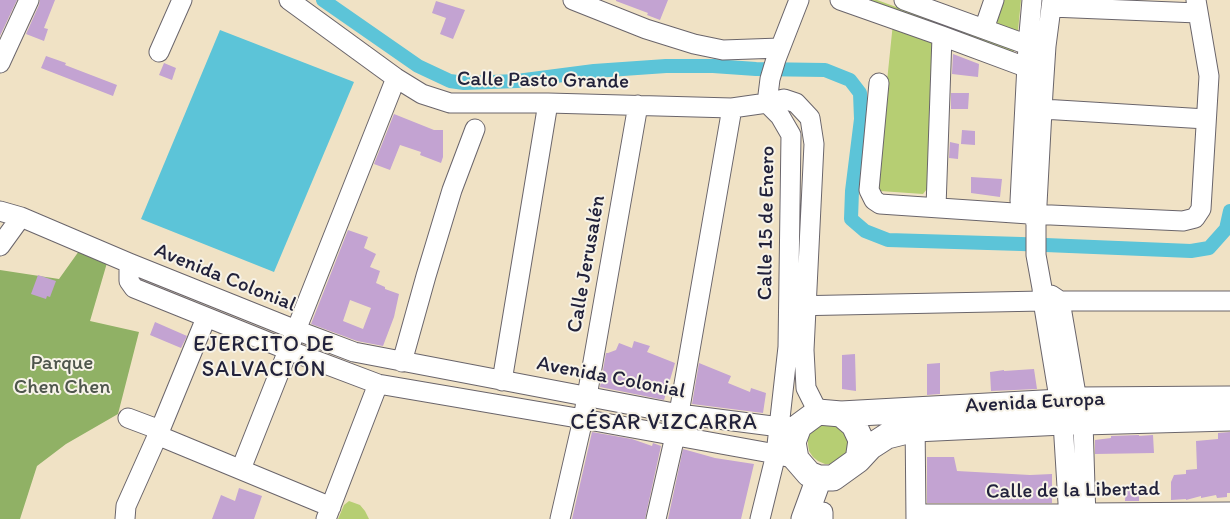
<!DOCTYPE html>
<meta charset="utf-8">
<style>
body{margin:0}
canvas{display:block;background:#f0e2c5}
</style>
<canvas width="1230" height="519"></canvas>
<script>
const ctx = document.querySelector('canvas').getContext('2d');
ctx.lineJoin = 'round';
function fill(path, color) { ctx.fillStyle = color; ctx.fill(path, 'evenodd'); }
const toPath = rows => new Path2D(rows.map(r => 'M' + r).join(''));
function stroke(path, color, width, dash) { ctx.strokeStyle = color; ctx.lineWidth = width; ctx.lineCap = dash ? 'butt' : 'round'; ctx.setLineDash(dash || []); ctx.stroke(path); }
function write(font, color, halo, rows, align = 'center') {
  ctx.font = font + ' Itim,sans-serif'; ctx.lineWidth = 4; ctx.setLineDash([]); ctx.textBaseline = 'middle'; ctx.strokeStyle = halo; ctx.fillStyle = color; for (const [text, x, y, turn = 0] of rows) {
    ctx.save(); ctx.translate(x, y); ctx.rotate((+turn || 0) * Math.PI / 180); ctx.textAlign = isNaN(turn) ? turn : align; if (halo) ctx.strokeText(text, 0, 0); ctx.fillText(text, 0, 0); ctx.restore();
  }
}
fill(toPath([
 [866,0,877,0,1014,50,1013,54],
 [1001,0,1021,0,1018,30,1014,31,992,21],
 [893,23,937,39,927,189,923,194,880,191,876,188],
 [829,421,850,438,848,452,832,464,825,464,818,461,813,457,809,451,808,444,808,437,811,431,816,425],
 [349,501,360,505,365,511,369,519,338,519,344,505]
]), '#b6ce73');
fill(toPath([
 [84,244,109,256,90,321,139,332,118,414,66,444,37,466,20,519,0,519,0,270,59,279]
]), '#90b165');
fill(toPath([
 [220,30,354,82,274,272,141,219]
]), '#5cc4d8');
stroke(toPath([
 [323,0,418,66,450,81,464,83,517,81,594,71,666,66,713,66,756,69,825,70,850,80,860,93,861,119,852,191,851,219,865,231,888,240,1021,244,1191,251,1209,248,1226,229,1230,211]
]), '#5cc4d8', 14);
fill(toPath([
 [0,0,17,0,0,36],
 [40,0,55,0,44,28,48,29,44,41,26,34,39,5],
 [616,0,668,0,660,20,647,15,648,13,616,1],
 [436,1,465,10,453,39,440,34,446,18,432,13],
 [953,54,979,64,978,77,952,74],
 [46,56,66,63,65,65,117,85,113,96,41,68],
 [164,63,176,68,172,80,159,75],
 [951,93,969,93,968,109,951,109],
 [394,114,434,130,443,130,443,157,441,163,420,155,421,152,400,145,390,170,374,164],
 [962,130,975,131,975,145,961,144],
 [950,142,959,144,958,159,949,158],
 [971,177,1002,179,1000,197,971,193],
 [348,230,368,237,364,248,376,254,370,267,380,271,376,283,385,287,385,289,399,294,394,317,383,346,357,341,311,324],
 [350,300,371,308,363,329,343,321],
 [38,275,56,281,50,297,47,296,46,299,31,294],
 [155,322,187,336,181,348,150,335],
 [634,341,650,346,647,352,675,363,664,400,600,387,606,353,608,353,616,350,619,343,632,348],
 [855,354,856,391,842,389,842,355],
 [699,363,731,376,728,383,750,392,751,388,766,393,763,413,692,404],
 [940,363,940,394,927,395,927,364],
 [1034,369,1037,389,991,391,990,372,1004,370,1004,371],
 [592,432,632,439,652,446,653,443,661,446,645,519,572,519],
 [1230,432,1230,493,1227,493,1227,497,1217,498,1216,495,1201,498,1201,496,1186,500,1186,499,1171,500,1171,482,1174,475,1186,474,1186,470,1197,469,1196,441,1218,439,1218,433],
 [1139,435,1139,436,1153,435,1154,453,1095,454,1095,440,1111,438,1111,436],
 [683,449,715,458,754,464,741,519,668,519],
 [927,457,954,457,957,471,1030,475,1052,474,1052,503,927,503],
 [1126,485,1139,485,1139,501,1125,501],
 [239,488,262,496,254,519,212,519,221,495,235,501]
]), '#c3a3d2');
const minor = toPath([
 [289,0,396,78,422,94,450,103,548,103,732,108,767,103,784,99,796,103,810,118,814,144,804,350,806,388,818,412],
 [573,0,646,29,694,44,723,50,780,48],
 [840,0,942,36,1028,68,1039,69],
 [904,0,1028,45,1040,46],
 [1032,0,1028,45,1020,201,1035,220],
 [1052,0,1046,46,1043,92,1036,223,1036,255,1042,288,1043,301,1063,422,1069,519],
 [1051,7,1198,13],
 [984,29,994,0],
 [159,52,182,0],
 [0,63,29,0],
 [879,83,869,190,874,200,880,204,1029,214,1183,221,1195,218,1201,209,1209,76,1196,0],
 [767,103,770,79,776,59,799,0],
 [1042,109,1206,119],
 [936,207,942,36],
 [0,211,21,217],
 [0,246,21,217,129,263,296,330,354,352,679,414,780,427,799,426],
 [129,263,129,281,134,288,288,350,378,384,583,419,776,454,796,459],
 [1051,295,1060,301,1077,400,1083,422,1086,519],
 [789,306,1043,301,1230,301],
 [402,362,426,276,452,190,475,129],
 [502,381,548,103],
 [128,418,160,430],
 [915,418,916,519],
 [157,435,331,507],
 [241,469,396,78],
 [916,514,1068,514,1086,513,1230,512],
 [125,519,126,506,160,430,206,318],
 [326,519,378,384],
 [560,519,583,419,638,105],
 [656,519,675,436,732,108],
 [760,519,776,454,788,347,791,135,780,116,767,103],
 [823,519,823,512]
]);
const major = toPath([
 [818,412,841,414,854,425,861,440,858,460,833,478,819,478,809,474,796,459,793,442,799,426,818,412],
 [841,414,1061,402,1077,400,1230,399],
 [858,460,870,447,887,436,915,429,1063,422,1083,422,1230,418],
 [804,519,819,478]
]);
stroke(minor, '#6a656b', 21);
stroke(major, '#6a656b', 27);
stroke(minor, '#fff', 19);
stroke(major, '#fff', 25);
write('21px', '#22223b', '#f7f3e8', [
 ["Calle Pasto Grande",543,81,1],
 ["Calle 15 de Enero",767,223,-89],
 ["Calle Jerusalén",587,264,-80],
 ["Avenida Colonial",225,278,22],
 ["Avenida Colonial",611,378,11],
 ["Avenida Europa",1035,403,-3],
 ["Calle de la Libertad",1073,491,-1]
]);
write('21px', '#4e564c', '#f7f3e8', [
 ["Parque",62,364],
 ["Chen Chen",62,388]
]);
ctx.letterSpacing = '1px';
write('22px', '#22223b', '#f7f3e8', [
 ["EJERCITO DE",264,345],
 ["SALVACIÓN",264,370],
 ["CÉSAR VIZCARRA",664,423]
]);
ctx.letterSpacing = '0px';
</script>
